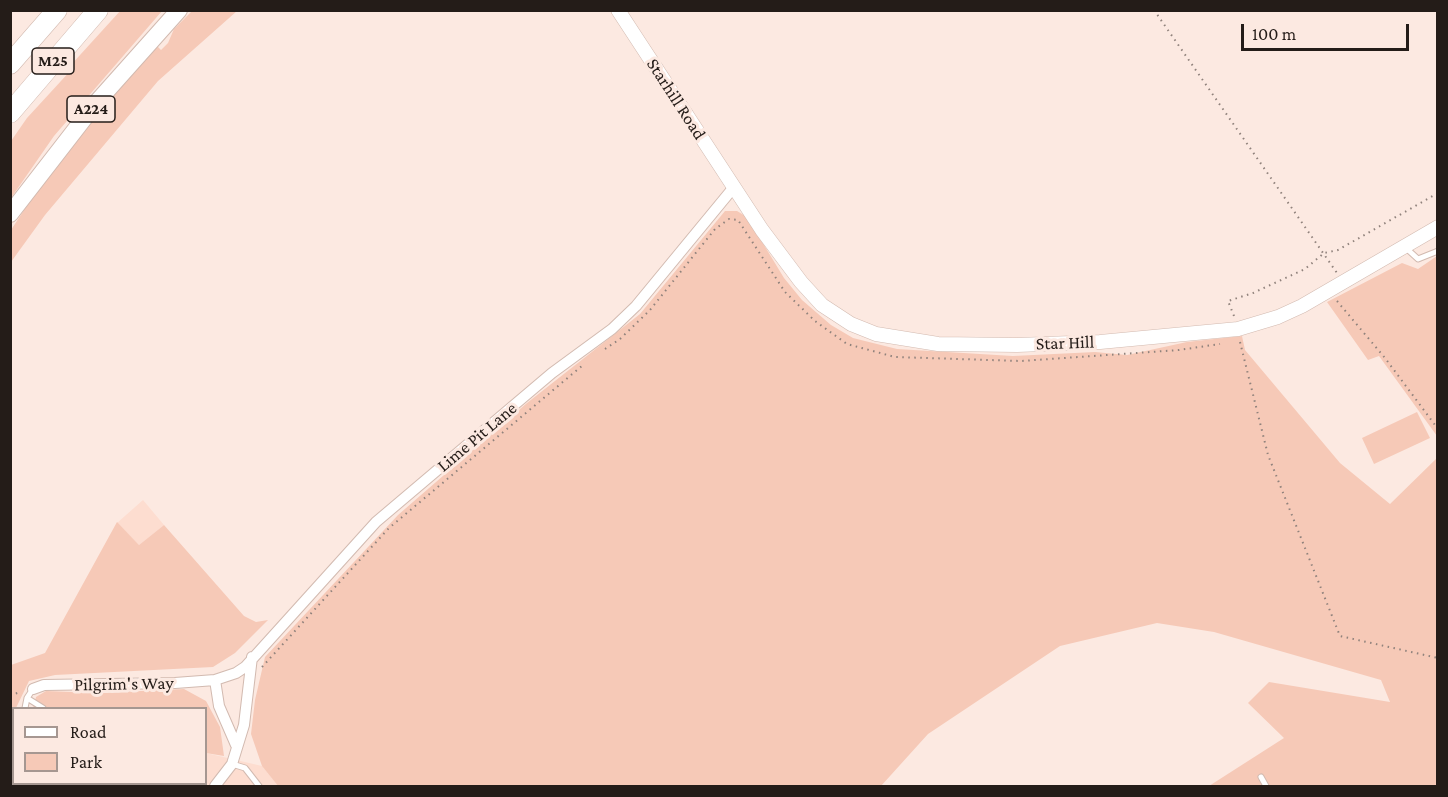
<!DOCTYPE html>
<style>
body{margin:0}
#map{position:relative;width:1448px;height:797px;overflow:hidden;background:#fce9e1;font-family:"Crimson Pro",serif}
canvas{display:block}
.frame{position:absolute;inset:0;border:12px solid #241c18;pointer-events:none}
.legend{position:absolute;left:12px;top:707px;width:195px;height:78px;box-sizing:border-box;background:#fce9e1;border:2px solid #a69791;margin:0;padding:8px 10px;list-style:none;font-size:18px;color:#241c18}
.legend li{display:flex;align-items:center;gap:12px;height:30px}
.legend b{width:30px;border:2px solid #a69791}
.scale{position:absolute;left:1241px;top:24px;width:168px;height:27px;box-sizing:border-box;border:3px solid #241c18;border-top:0;padding-left:8px;font-size:18px;line-height:21px;white-space:nowrap;color:#241c18;-webkit-text-stroke:4px #fce9e1;paint-order:stroke}
</style>
<div id="map">
<canvas width="1448" height="797"></canvas>
<div class="frame"></div>
<ul class="legend">
<li><b style="height:8px;background:#fff"></b>Road</li>
<li><b style="height:16px;background:#f6c9b7"></b>Park</li>
</ul>
<div class="scale">100 m</div>
</div>
<script>
const ctx = document.querySelector('canvas').getContext('2d');
ctx.lineJoin = 'round';
function fill(path, color) { ctx.fillStyle = color; ctx.fill(path, 'evenodd'); }
const toPath = rows => new Path2D(rows.map(r => 'M' + r).join(''));
function stroke(path, color, width, dash) { ctx.strokeStyle = color; ctx.lineWidth = width; ctx.lineCap = dash ? 'butt' : 'round'; ctx.setLineDash(dash || []); ctx.stroke(path); }
function write(font, color, halo, rows, align = 'center') {
  ctx.font = font + ' "Crimson Pro",serif'; ctx.lineWidth = 6; ctx.setLineDash([]); ctx.textBaseline = 'middle'; ctx.strokeStyle = halo; ctx.fillStyle = color; for (const [text, x, y, turn = 0] of rows) {
    ctx.save(); ctx.translate(x, y); ctx.rotate((+turn || 0) * Math.PI / 180); ctx.textAlign = isNaN(turn) ? turn : align; if (halo) ctx.strokeText(text, 0, 0); ctx.fillText(text, 0, 0); ctx.restore();
  }
}
fill(toPath([
 [143,500,164,525,139,545,117,523],
 [13,710,14,784,206,784,206,753,262,766,278,786,11,786,10,712]
]), '#fdddd0');
fill(toPath([
 [121,10,162,11,54,136,11,198,11,141,27,118,72,69,70,66],
 [192,11,237,11,158,81,45,215,11,262,11,230,30,201,84,129,157,46,161,50,168,43,174,29],
 [725,211,737,211,747,217,784,278,802,300,831,325,853,338,897,349,1013,356,1095,352,1127,355,1187,342,1242,336,1245,350,1340,463,1390,504,1437,458,1437,786,1209,786,1284,738,1248,703,1269,682,1390,702,1381,680,1214,632,1157,623,1060,646,928,734,881,786,278,786,262,766,251,734,255,700,265,657,398,515,527,403,640,314],
 [1437,256,1437,436,1379,356,1368,360,1327,302,1402,263,1418,269],
 [1417,412,1430,438,1374,464,1362,438],
 [117,522,139,545,164,525,244,616,256,622,268,620,235,653,213,667,55,675,29,681,16,708,11,712,11,665,45,653],
 [184,689,206,701,220,727,224,756,206,753,206,708,33,708,36,697,46,691,99,693]
]), '#f6c9b7');
const service = toPath([
 [1406,248,1418,259,1438,251],
 [27,698,43,708],
 [25,708,27,698,33,689],
 [232,764,245,768,259,786],
 [1261,777,1266,786],
 [44,784,45,786],
 [79,784,81,786]
]);
const minor = toPath([
 [215,680,219,706,236,745],
 [33,689,44,685,175,683,215,680,236,673,245,667,376,522,552,373,612,329,636,306,734,187],
 [215,786,232,764,244,725,252,657]
]);
const tertiary = toPath([
 [618,10,762,230,801,282,822,305,851,324,876,334,938,344,1017,345,1100,342,1238,329,1278,317,1302,306,1438,227]
]);
const primary = toPath([
 [10,214,96,103,179,10]
]);
const motorway = toPath([
 [10,64,57,10],
 [10,113,98,10]
]);
stroke(service, '#d2bab0', 7);
stroke(minor, '#d2bab0', 12);
stroke(tertiary, '#d2bab0', 15);
stroke(primary, '#d2bab0', 18);
stroke(motorway, '#d2bab0', 21);
stroke(toPath([
 [1154,10,1337,273],
 [1337,301,1385,358,1438,429],
 [1234,316,1228,301,1253,293,1305,269,1324,253,1338,250,1438,193],
 [1240,342,1268,455,1340,636,1438,658],
 [605,349,620,339,650,310,715,229,729,219,738,220,785,292,815,321,847,344,895,357,1021,361,1179,350,1220,344],
 [262,667,389,528,583,365],
 [10,695,21,692]
]), '#90827c', 2, [1.5, 4.5]);
stroke(service, '#fff', 5);
stroke(minor, '#fff', 10);
stroke(tertiary, '#fff', 14);
stroke(primary, '#fff', 16);
stroke(motorway, '#fff', 20);
for (const [x, y, w] of [
 [53,61,42],
 [91,109,48]
]) { const box = new Path2D(); box.roundRect(x - w / 2, y - 13, w, 26, 4.5); ctx.fillStyle = '#fce9e1'; ctx.fill(box); stroke(box, '#241c18', 1.5); }
write('bold 16px', '#241c18', null, [
 ["M25",53,61],
 ["A224",91,109]
]);
write('18px', '#241c18', '#fce9e1', [
 ["Starhill Road",676,99,57],
 ["Star Hill",1065,343,-2],
 ["Lime Pit Lane",477,437,-40],
 ["Pilgrim's Way",124,684,-1]
]);
</script>
